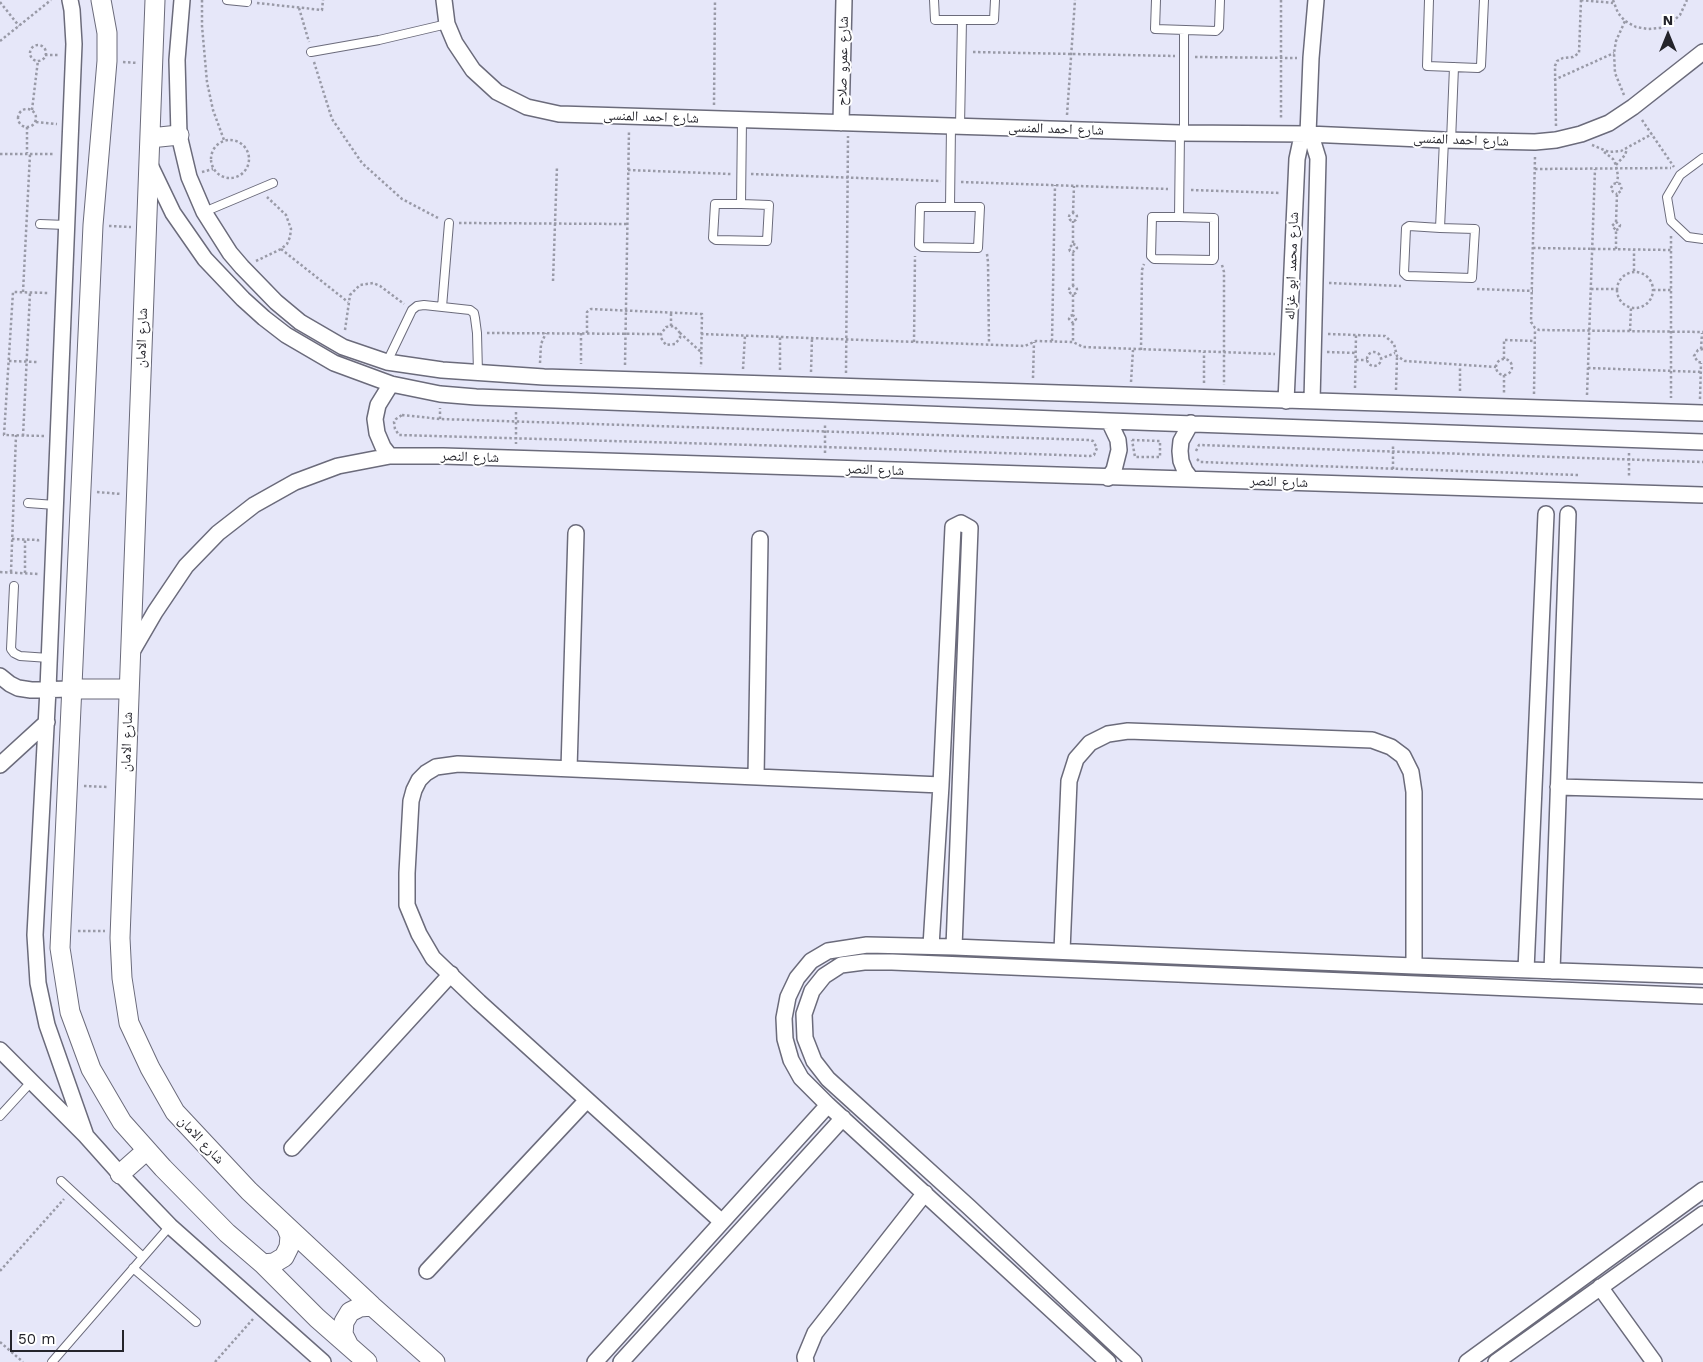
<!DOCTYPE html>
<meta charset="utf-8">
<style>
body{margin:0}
#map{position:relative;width:1703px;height:1362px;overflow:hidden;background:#e6e7f9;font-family:"Work Sans",sans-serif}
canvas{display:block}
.north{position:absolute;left:1643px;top:10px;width:50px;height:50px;-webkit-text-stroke:4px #fff;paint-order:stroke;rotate:0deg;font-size:14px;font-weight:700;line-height:20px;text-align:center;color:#24242b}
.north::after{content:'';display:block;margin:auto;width:18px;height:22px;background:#24242b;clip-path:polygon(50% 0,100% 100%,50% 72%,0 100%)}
.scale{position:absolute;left:10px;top:1330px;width:114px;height:22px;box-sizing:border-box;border:2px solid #24242b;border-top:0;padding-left:6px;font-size:15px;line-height:18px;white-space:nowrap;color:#24242b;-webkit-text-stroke:4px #fff;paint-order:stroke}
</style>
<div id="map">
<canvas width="1703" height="1362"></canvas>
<div class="north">N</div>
<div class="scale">50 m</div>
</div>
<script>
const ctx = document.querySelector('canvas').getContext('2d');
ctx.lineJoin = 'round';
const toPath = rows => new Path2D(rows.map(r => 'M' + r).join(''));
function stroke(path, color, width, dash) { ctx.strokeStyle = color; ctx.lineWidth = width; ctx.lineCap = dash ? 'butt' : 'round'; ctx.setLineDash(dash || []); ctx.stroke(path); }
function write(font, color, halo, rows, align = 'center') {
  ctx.font = font + ' "Work Sans","Noto Naskh Arabic",sans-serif'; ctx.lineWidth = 4; ctx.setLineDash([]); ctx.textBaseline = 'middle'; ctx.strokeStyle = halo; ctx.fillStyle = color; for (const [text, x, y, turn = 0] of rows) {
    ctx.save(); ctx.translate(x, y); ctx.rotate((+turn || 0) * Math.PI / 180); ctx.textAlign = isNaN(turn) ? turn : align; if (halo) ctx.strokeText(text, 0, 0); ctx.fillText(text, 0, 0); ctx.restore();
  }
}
const service = toPath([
 [227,0,247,2],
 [934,0,935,20,994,20,995,0],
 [1156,0,1155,29,1216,31,1219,28,1220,0],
 [1429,0,1427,66,1478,68,1481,66,1484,0],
 [1184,30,1184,133],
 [311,52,379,40,447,24],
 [960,126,962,20],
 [1451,141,1454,67],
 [1703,158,1680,175,1667,197,1671,221,1688,237,1703,239],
 [741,204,769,205,767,241,716,240,713,238,715,204,741,204,742,120],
 [950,207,980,207,978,248,922,247,919,245,920,207,950,207,951,126],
 [204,212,273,183],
 [1179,217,1214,218,1214,258,1213,260,1154,259,1151,256,1152,217,1179,217,1180,133],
 [40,224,66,225],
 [1440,228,1475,229,1472,278,1407,276,1404,273,1406,228,1409,226,1440,228,1444,140],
 [442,307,449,223],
 [387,362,412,310,417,306,424,305,470,310,474,313,475,318,477,333,478,373],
 [28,503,55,505],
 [14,586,11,649,14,653,20,656,49,658],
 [0,1116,32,1081],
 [61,1181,143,1257],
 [133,1268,196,1322],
 [52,1362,170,1226]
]);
const minor = toPath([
 [70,0,72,10,74,44,48,689,35,935,38,983,47,1025,86,1136],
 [182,0,177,60,179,135,189,177,204,212,230,253,242,267,276,302,300,322,343,347,387,362,442,370,544,377,1703,413],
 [444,0,447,24,455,43,473,70,497,92,527,107,559,114,1180,133,1308,134,1444,140,1535,142,1556,140,1581,134,1609,123,1633,107,1703,52],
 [841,123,844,0],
 [149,163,173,213,205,259,243,299,264,318,286,335,334,363,391,384,440,394,476,397,1109,421,1703,442],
 [1286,401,1297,159,1300,145,1308,134],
 [1312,401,1318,158,1314,145,1308,134,1311,58,1316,0],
 [390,456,383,447,377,433,375,419,378,405,391,384],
 [1108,478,1114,470,1119,450,1118,440,1109,421],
 [1191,479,1185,471,1181,461,1180,451,1181,441,1191,423],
 [130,655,155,612,186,566,218,533,254,505,295,482,338,466,390,456,443,456,1703,495],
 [0,676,10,684,18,688,31,690,71,689],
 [0,765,47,722],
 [569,769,576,533],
 [756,777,760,539],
 [1558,787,1703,791],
 [931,946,941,785,953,527,961,523,970,528,954,947],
 [1062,951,1069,781,1076,759,1090,743,1108,734,1128,731,1372,740,1391,747,1403,756,1411,772,1414,792,1414,966],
 [1526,970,1546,514],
 [1552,971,1568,514],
 [0,1050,86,1136,120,1174,170,1226,323,1362],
 [292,1148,451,974],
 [722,1222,479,1002,433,958,419,934,407,905,407,873,411,801,414,790,419,780,426,773,436,767,458,764,941,785],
 [427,1271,587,1100],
 [1600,1287,1654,1362],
 [595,1362,828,1105],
 [621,1362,843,1118],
 [806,1362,805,1357,815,1333,925,1193],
 [1108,1362,828,1105,801,1078,791,1060,785,1039,784,1018,788,997,797,978,811,961,828,951,867,945,954,947,1414,966,1703,976],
 [1134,1362,969,1207,828,1079,814,1061,805,1038,804,1014,812,991,824,976,841,965,864,962,892,962,1703,996],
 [1467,1362,1703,1190],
 [1496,1362,1703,1214]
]);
const tertiary = toPath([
 [101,0,107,33,107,61,93,225,60,948,70,1012,91,1069,122,1122,163,1168,227,1233,263,1264,317,1318,367,1362],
 [155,0,120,938,122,978,129,1023,150,1068,175,1112,249,1191,372,1306,435,1362],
 [150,138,179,135],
 [71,689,128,689],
 [120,1174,147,1150],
 [263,1264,274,1263,284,1257,289,1247,290,1236,286,1226],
 [348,1344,343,1334,344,1322,350,1312,360,1307,372,1306]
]);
stroke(service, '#6b6b7b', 10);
stroke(minor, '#6b6b7b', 18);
stroke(tertiary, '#6b6b7b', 21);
stroke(toPath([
 [202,0,202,26,207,82,213,110,224,140],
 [1281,0,1281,118],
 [1581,0,1613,3],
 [1613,0,1618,13,1625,21,1636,27,1648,29,1660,28,1671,23,1680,15,1687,0],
 [0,2,19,26],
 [257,3,322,10,323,0],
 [299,8,309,42],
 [0,41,51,0],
 '30 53a8 8 0 1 1 16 0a8 8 0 1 1-16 0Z',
 [973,52,1175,56],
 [45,55,59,55],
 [1195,57,1297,58],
 [123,62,138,63],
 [314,62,332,119,362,163,402,199,440,219],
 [1554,80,1614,53],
 [1624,95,1615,73,1614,53,1616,41,1625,21],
 [714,105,715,0],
 '18 118a9 9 0 1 1 18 0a9 9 0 1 1-18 0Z',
 [32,110,38,60],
 [1067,115,1075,0],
 [1642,120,1674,167],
 [36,122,57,124],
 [1556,126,1555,66,1557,61,1563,58,1573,57,1579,53,1581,0],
 [27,127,27,153],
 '211 159a19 19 0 1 1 38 0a19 19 0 1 1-38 0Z',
 [1592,145,1609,152,1621,151,1652,134],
 [1604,152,1613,159,1616,165,1618,176,1617,183],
 [0,154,55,154],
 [1535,157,1531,322,1535,328,1539,330,1703,332],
 [1616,165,1625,155,1627,149],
 [1535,169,1671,168],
 [628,170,731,174],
 [202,172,213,169],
 [751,174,941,181],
 [961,182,1168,189],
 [1191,190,1280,193],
 '1069 217a4 4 0 1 1 8 0a4 4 0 1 1-8 0Z',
 [1073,213,1074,186],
 [1616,222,1617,194,1622,190,1620,184,1617,183,1613,184,1611,188,1613,192,1617,194],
 [459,223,627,224],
 [109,226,131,227],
 [1671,236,1671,398],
 [1073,244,1076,245,1077,248,1073,252,1070,251,1069,248,1073,244,1073,221],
 [1533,248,1671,250],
 [281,249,348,302],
 [1616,249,1616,230,1612,226,1616,222,1620,225,1619,229,1616,230],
 [987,254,988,262,989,344],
 [256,261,281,249,287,244,290,237,291,229,286,215,267,197],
 [1222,265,1224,272,1224,385],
 [1634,271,1634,250],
 '1617 290a18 18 0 1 1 36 0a18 18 0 1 1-36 0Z',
 [553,281,557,166],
 [1329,283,1401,286],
 [1073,286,1073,252],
 '1069 290a4 4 0 1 1 8 0a4 4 0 1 1-8 0Z',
 [1477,289,1533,291],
 [1591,289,1616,289],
 [1653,290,1671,290],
 [23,292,30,154],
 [1073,315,1070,316,1069,319,1073,323,1076,319,1073,315,1073,294],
 [1073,323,1073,342],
 [671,326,671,312],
 [345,330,350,295,360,285,373,283,380,286,404,304],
 [1630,331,1631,308],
 [487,333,661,334],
 [581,333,581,364],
 [587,333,587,312,591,309,702,314,701,367],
 [680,333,674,326,666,327,661,334,661,338,666,345,675,344,680,338,680,333,701,352],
 [701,334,1025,346,1036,341,1073,342,1083,347,1275,354],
 [1328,334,1385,336,1394,344,1397,356,1405,361,1496,367],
 [1052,341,1055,185],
 [914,342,915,256],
 [1701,349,1702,333],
 [1703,349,1698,350,1694,356,1698,362,1703,363],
 [1141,350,1142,270,1144,264],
 [1327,352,1356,353],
 '1367 359a7 7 0 1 1 14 0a7 7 0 1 1-14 0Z',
 '1496 367a8 8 0 1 1 16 0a8 8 0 1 1-16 0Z',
 [1380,359,1395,353],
 [1504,359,1504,340,1535,341],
 [1356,360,1367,360],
 [9,361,37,362],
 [540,363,541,344,546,333],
 [625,365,629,130],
 [1588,368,1703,372],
 [743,369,745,336],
 [780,370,780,337],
 [811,372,812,338],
 [846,373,848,136],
 [1504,375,1504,394],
 [1033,378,1034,342],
 [1131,382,1133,350],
 [1204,383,1204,352],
 [1355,388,1356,335],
 [1396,390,1397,356],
 [1460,391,1460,365],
 [1534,394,1535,329],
 [1587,395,1595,169],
 [1700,399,1701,363],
 [516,412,516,444],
 [402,415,440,419,1090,440,1093,441,1097,448,1094,455,1090,456,825,447,399,435,395,429,394,422,396,419,402,415],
 [440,419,440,408],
 [23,436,30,293],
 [44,436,4,435,13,292,49,293],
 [1132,440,1160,441,1160,457,1135,457,1132,440],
 [1196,451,1199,445,1703,462],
 [825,453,825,424],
 [1629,453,1629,478],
 [1197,459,1200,462,1578,475],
 [1393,469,1393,445],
 [97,492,121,494],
 [12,539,38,540,38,542],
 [0,572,38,574],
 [11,572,16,435],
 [25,573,25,539],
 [84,786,108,787],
 [78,931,105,931],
 [0,1271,64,1199],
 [0,1342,23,1362],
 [215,1362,253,1319]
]), '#999aa7', 2.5, [2.5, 2.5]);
stroke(service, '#fff', 8);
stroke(minor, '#fff', 15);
stroke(tertiary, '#fff', 19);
write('14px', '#24242b', '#fff', [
 ["شارع عمرو صلاح",843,61,-89],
 ["شارع احمد المنسى",651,117,2],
 ["شارع احمد المنسى",1056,129,2],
 ["شارع احمد المنسى",1461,140,2],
 ["شارع محمد ابو غزاله",1292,266,-88],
 ["شارع الامان",142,338,-88],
 ["شارع النصر",470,457,2],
 ["شارع النصر",875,470,2],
 ["شارع النصر",1279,482,2],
 ["شارع الامان",127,742,-88],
 ["شارع الامان",201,1140,47]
]);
</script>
